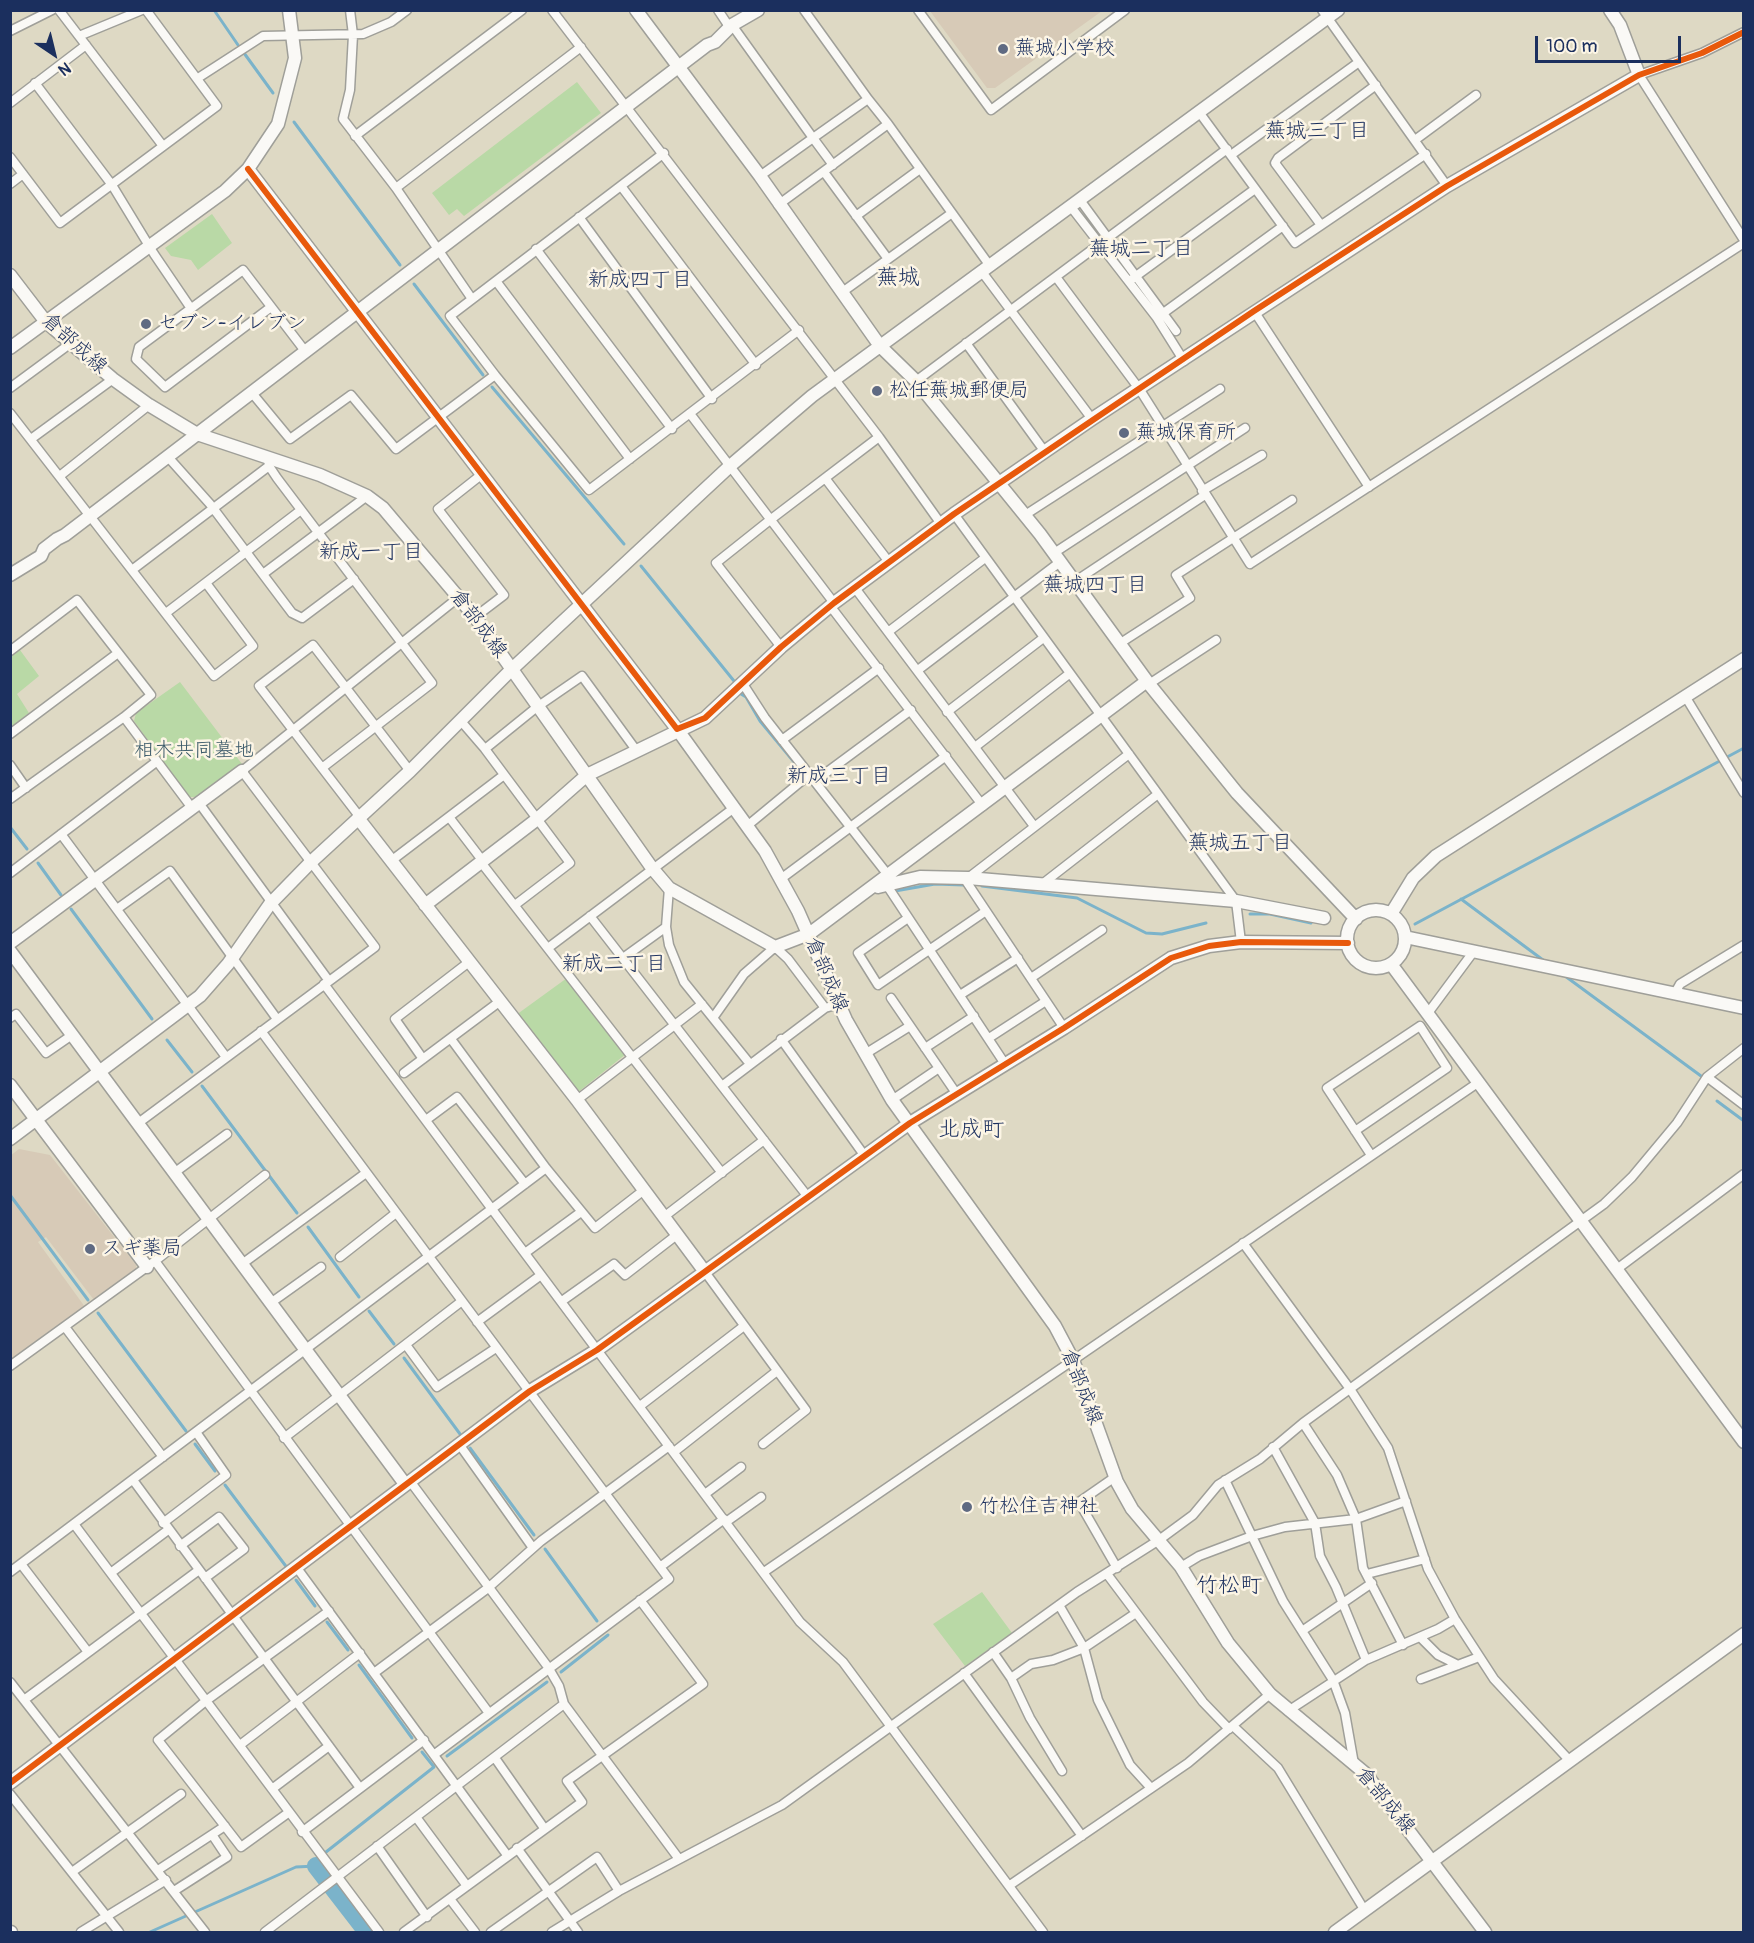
<!DOCTYPE html>
<meta charset="utf-8">
<style>
body{margin:0}
#map{position:relative;width:1754px;height:1943px;overflow:hidden;background:#ded9c4;font-family:Pangolin,sans-serif}
canvas{display:block}
.frame{position:absolute;inset:0;border:12px solid #1b2f5e;pointer-events:none}
.north{position:absolute;left:24px;top:24px;width:60px;height:60px;-webkit-text-stroke:4px #fcf5e5;paint-order:stroke;rotate:145deg;font-size:16px;font-weight:700;line-height:24px;text-align:center;color:#1b2f5e}
.north::after{content:'';display:block;margin:auto;width:21px;height:27px;background:#1b2f5e;clip-path:polygon(50% 0,100% 100%,50% 72%,0 100%)}
.scale{position:absolute;left:1535px;top:36px;width:146px;height:27px;box-sizing:border-box;border:3px solid #1b2f5e;border-top:0;padding-left:8px;font-size:18px;line-height:21px;white-space:nowrap;color:#1b2f5e;-webkit-text-stroke:4px #fcf5e5;paint-order:stroke}
</style>
<div id="map">
<canvas width="1754" height="1943"></canvas>
<div class="frame"></div>
<div class="north">N</div>
<div class="scale">100 m</div>
</div>
<script>
const ctx = document.querySelector('canvas').getContext('2d');
ctx.lineJoin = 'round';
function fill(path, color) { ctx.fillStyle = color; ctx.fill(path, 'evenodd'); }
const toPath = rows => new Path2D(rows.map(r => 'M' + r).join(''));
function stroke(path, color, width, dash) { ctx.strokeStyle = color; ctx.lineWidth = width; ctx.lineCap = dash ? 'butt' : 'round'; ctx.setLineDash(dash || []); ctx.stroke(path); }
function write(font, color, halo, rows, align = 'center') {
  ctx.font = font + ' Pangolin,"Klee One",sans-serif'; ctx.lineWidth = 5; ctx.setLineDash([]); ctx.textBaseline = 'middle'; ctx.strokeStyle = halo; ctx.fillStyle = color; for (const [text, x, y, turn = 0] of rows) {
    ctx.save(); ctx.translate(x, y); ctx.rotate((+turn || 0) * Math.PI / 180); ctx.textAlign = isNaN(turn) ? turn : align; if (halo) ctx.strokeText(text, 0, 0); ctx.fillText(text, 0, 0); ctx.restore();
  }
}
fill(toPath([
 [930,11,1102,11,995,88,987,88],
 [19,1149,50,1155,136,1265,136,1270,94,1300,46,1237,38,1242,85,1307,11,1360,10,1156]
]), '#d7cab7');
fill(toPath([
 [577,82,601,113,464,216,457,209,449,215,432,193],
 [212,214,232,243,198,270,191,260,171,256,165,248],
 [20,650,39,676,17,694,29,713,11,727,11,657],
 [180,682,242,764,195,797,189,797,134,721,136,713],
 [567,978,626,1054,577,1093,516,1015],
 [982,1592,1012,1633,965,1666,933,1624]
]), '#b9d9a6');
stroke(toPath([
 [214,10,238,45],
 [244,53,273,93],
 [294,122,400,265],
 [414,284,483,375],
 [492,387,624,544],
 [641,566,734,681],
 [741,694,746,697,760,721,799,768],
 [10,827,27,849],
 [38,863,61,895],
 [982,886,1077,898,1146,933,1162,934,1206,923],
 [895,891,935,884,964,885],
 [1461,899,1543,960],
 [71,909,152,1019],
 [1250,914,1270,914,1311,923],
 [1415,924,1744,748],
 [1565,976,1701,1076],
 [167,1040,192,1072],
 [202,1086,297,1213],
 [1717,1101,1744,1121],
 [10,1195,88,1300],
 [308,1227,359,1297],
 [369,1311,394,1344],
 [98,1313,186,1431],
 [404,1358,460,1434],
 [195,1444,215,1471],
 [470,1448,534,1535],
 [225,1485,288,1569],
 [545,1549,597,1621],
 [296,1580,315,1606],
 [327,1622,348,1650],
 [359,1665,412,1738],
 [561,1672,608,1635],
 [447,1756,547,1682],
 [150,1932,296,1867,316,1866,326,1852,434,1767,422,1752]
]), '#7bb3ca', 3);
stroke(toPath([
 [316,1866,367,1932]
]), '#7bb3ca', 18);
const street = toPath([
 [59,10,163,146],
 [350,10,353,35,350,90,343,119,396,188,472,299],
 [552,10,879,437],
 [718,10,730,28],
 [918,10,991,110,1125,10],
 [1322,10,1447,186],
 [732,25,813,138,868,99,804,10],
 [10,31,52,10],
 [1744,32,1702,53,1639,75,1744,240],
 [79,36,142,10],
 [198,78,263,36,363,34,391,22,407,10],
 [35,83,112,185,154,254,190,307],
 [868,99,888,124],
 [10,103,86,45],
 [1199,112,1295,243,1426,154],
 [355,136,522,10],
 [1415,140,1476,95],
 [664,153,450,316,495,375,589,490,799,330],
 [1231,155,1359,62],
 [10,157,60,223,217,106,146,10],
 [824,172,888,259],
 [760,176,813,138,833,165],
 [10,184,23,174],
 [621,186,756,365],
 [396,188,581,47],
 [1080,200,1176,331],
 [778,205,888,124,990,266],
 [1071,207,1157,318,1184,361],
 [856,216,920,169],
 [579,217,712,399],
 [1321,225,1275,163,1278,158,1376,85],
 [536,249,672,429],
 [982,272,1092,419],
 [1056,277,1140,390,1250,564,1744,243],
 [1132,279,1255,189],
 [496,281,630,459],
 [841,293,952,213],
 [271,307,165,387,136,359,139,347,243,270,305,351],
 [1254,311,1369,487],
 [1162,314,1283,226],
 [966,343,1045,452],
 [916,381,1227,149],
 [10,388,71,343],
 [252,393,290,439,351,395,396,449,495,375],
 [10,413,214,676,253,646,206,583],
 [691,415,834,603],
 [31,439,113,379],
 [168,457,210,504,292,613,302,618,354,579],
 [268,458,269,466,277,478,432,683,322,768],
 [61,475,149,405],
 [825,478,889,562],
 [1202,491,1262,455],
 [954,514,1236,901,1241,942],
 [1025,515,1220,389],
 [1054,553,1245,428],
 [132,570,269,466],
 [263,574,367,496],
 [1074,582,1205,495],
 [855,588,1034,826],
 [831,607,983,806],
 [166,613,301,510],
 [475,617,504,595,438,509,481,475],
 [888,632,985,558],
 [1119,644,1190,598,1176,575,1292,500],
 [781,647,716,563,770,520,879,437,941,524],
 [10,651,77,600,151,695,124,717],
 [918,670,1060,562],
 [743,684,765,718,888,875],
 [1149,684,1216,640],
 [1685,696,1744,793],
 [947,712,1042,639],
 [460,720,485,749],
 [10,734,118,653],
 [782,740,879,668],
 [975,747,1069,674],
 [10,765,26,788],
 [815,781,911,710],
 [10,799,124,717,192,808],
 [199,803,329,981],
 [359,816,259,686,313,645,410,771],
 [449,817,482,860],
 [747,826,810,774],
 [61,834,226,1057],
 [391,861,504,775],
 [480,861,722,1173],
 [10,873,156,762],
 [782,878,946,756],
 [964,878,1064,1028],
 [968,878,1129,754],
 [886,884,1005,1064],
 [1041,885,1158,794],
 [669,888,666,927,669,945,684,982,750,1064],
 [515,905,570,863,485,749,537,707,582,676,636,750],
 [117,909,170,871,277,1019],
 [590,916,808,1197],
 [908,918,858,953,878,985,986,911],
 [548,948,734,808],
 [623,958,666,927],
 [1031,978,1102,930],
 [324,984,800,1622,843,1662,1043,1932],
 [1675,993,1680,984,1744,945],
 [960,995,1018,958],
 [891,998,956,1093],
 [1428,1013,1474,951],
 [10,1018,16,1014,46,1053,72,1035],
 [713,1018,744,974,775,947,788,959,825,1008],
 [261,1031,669,1579,435,1754],
 [989,1038,1046,1001],
 [451,1039,546,1168,595,1228,644,1190],
 [781,1039,864,1155],
 [925,1048,974,1016],
 [865,1054,910,1026],
 [423,1059,395,1019,469,962],
 [404,1073,499,1002],
 [1707,1077,1744,1105],
 [722,1086,825,1008,839,1004],
 [577,1100,702,1004],
 [892,1100,939,1068],
 [426,1120,457,1097,525,1184],
 [137,1124,375,947,242,771,459,597],
 [1355,1131,1447,1068,1420,1026,1327,1088,1371,1155],
 [174,1173,227,1134],
 [665,1216,764,1140],
 [1243,1243,1350,1389,1388,1448,1428,1569,1455,1619,1494,1679,1570,1761],
 [525,1253,581,1212],
 [340,1257,396,1213],
 [155,1261,489,1713],
 [242,1264,366,1173],
 [1617,1269,1744,1174],
 [705,1272,806,1410,763,1444],
 [562,1301,614,1264,625,1275,678,1234],
 [272,1302,321,1267],
 [477,1322,541,1275],
 [65,1327,163,1457],
 [406,1345,437,1387,496,1348],
 [10,1366,155,1261,265,1175],
 [640,1406,744,1326],
 [1303,1423,1337,1475,1356,1519,1363,1568,1403,1645],
 [284,1438,462,1301],
 [459,1444,533,1548],
 [1273,1447,1315,1523,1320,1556,1336,1587,1366,1660],
 [674,1452,777,1371],
 [1115,1477,1079,1502,1117,1568],
 [133,1480,360,1788],
 [1225,1480,1283,1601,1333,1680,1345,1713,1354,1764],
 [705,1494,741,1467],
 [726,1522,761,1497],
 [163,1523,226,1475,196,1432],
 [74,1524,379,1932],
 [180,1546,219,1517,244,1549,205,1578],
 [21,1564,88,1652],
 [660,1567,724,1519],
 [1181,1567,1199,1556,1252,1536,1285,1527,1356,1519,1406,1501],
 [297,1568,507,1855],
 [10,1572,546,1168],
 [112,1572,168,1530],
 [764,1572,1479,1082],
 [1107,1574,1203,1702,1229,1729],
 [1367,1574,1425,1559],
 [1059,1605,1084,1648,1098,1700,1130,1765,1151,1788],
 [1302,1631,1372,1583],
 [1420,1637,1438,1655,1458,1665],
 [993,1652,1011,1678,1030,1718,1062,1771],
 [374,1673,488,1588,541,1541,669,1446],
 [964,1673,1082,1836],
 [1011,1678,1031,1664,1053,1660,1084,1648,1136,1613],
 [1421,1679,1479,1657],
 [10,1682,205,1932],
 [24,1700,199,1570],
 [564,1704,679,1859],
 [1288,1711,1366,1660,1438,1629,1455,1619],
 [1233,1726,1278,1768,1365,1911],
 [240,1745,360,1653],
 [495,1758,544,1828],
 [272,1789,329,1746],
 [10,1794,119,1932],
 [288,1813,241,1847,158,1740,207,1700,329,1611],
 [416,1817,467,1886],
 [302,1832,424,1740],
 [377,1846,427,1917],
 [517,1848,578,1932],
 [158,1870,225,1826],
 [72,1872,181,1794],
 [1010,1885,1188,1763,1270,1694],
 [174,1891,227,1857,213,1836],
 [450,1899,475,1932],
 [81,1932,166,1880],
 [265,1932,564,1704,559,1686,548,1667,410,1481],
 [404,1932,582,1802,567,1781,703,1684,640,1600],
 [491,1932,597,1857,619,1891],
 [552,1932,619,1891,782,1805,1077,1592,1159,1540,1193,1515,1218,1485,1260,1459,1303,1423,1604,1204,1632,1177,1677,1123,1707,1077,1744,1048]
]);
const secondary = toPath([
 [636,10,760,176,880,346,916,381,1040,534,1149,684,1237,793,1356,919],
 [248,169,677,729,765,851,798,911,846,1020,892,1100,1055,1326,1073,1360,1117,1482,1132,1509,1181,1567,1228,1643,1270,1694,1366,1774,1485,1932],
 [10,275,46,322,113,379,149,405,197,434,320,475,367,496,383,508,475,617,652,868,669,888,775,947,809,934,1147,681],
 [10,348,225,191,248,169,278,124,295,58,289,10],
 [10,575,41,556,44,549,57,539,65,535,707,45,715,42,732,25,758,10],
 [358,818,577,1100,705,1272],
 [878,887,920,877,968,878,1236,901,1324,918],
 [425,905,536,820,587,775,705,718,781,647,834,603,954,514,1092,419,1447,186,1639,75,1620,25,1610,10],
 '1347 939a29 29 0 1 1 58 0a29 29 0 1 1-58 0Z',
 [1391,914,1413,878,1436,856,1744,659],
 [1405,937,1744,1008],
 [10,943,242,771],
 [10,951,405,1484],
 [1391,964,1744,1442],
 [10,1085,147,1267],
 [10,1139,200,996,228,964,270,904,311,862,410,771,512,669,730,466,812,396,1338,10],
 [10,1783,530,1391,597,1350,910,1123,1064,1028,1171,958,1209,946,1241,942,1348,943],
 [10,1932,11,1932],
 [1335,1932,1744,1634]
]);
stroke(street, '#9f9f99', 11);
stroke(secondary, '#9f9f99', 15);
stroke(street, '#faf9f6', 8);
stroke(secondary, '#faf9f6', 12);
stroke(toPath([
 [248,169,677,729,705,718,781,647,834,603,954,514,1254,311,1447,186,1639,75,1702,53,1744,32],
 [10,1783,530,1391,597,1350,910,1123,1064,1028,1171,958,1209,946,1241,942,1348,943]
]), '#e8590c', 6);
for (const [x, y, r, color] of [
 [1003,49,6,"#5f6a82"],
 [146,324,6,"#5f6a82"],
 [877,391,6,"#5f6a82"],
 [1124,433,6,"#5f6a82"],
 [90,1249,6,"#5f6a82"],
 [967,1507,6,"#5f6a82"]
]) { const dot = new Path2D(); dot.arc(x, y, r, 0, 2 * Math.PI); ctx.fillStyle = color; ctx.fill(dot); stroke(dot, '#fcf5e5', 2); }
write('20px', '#1b2f5e', '#fcf5e5', [
 ["蕪城小学校",1015,49],
 ["セブン-イレブン",158,324],
 ["松任蕪城郵便局",889,391],
 ["蕪城保育所",1136,433],
 ["スギ薬局",102,1249],
 ["竹松住吉神社",979,1507]
], 'left');
write('20px', '#1b2f5e', '#fcf5e5', [
 ["倉部成線",74,344,42],
 ["倉部成線",478,624,53],
 ["倉部成線",826,975,67],
 ["倉部成線",1081,1387,68],
 ["倉部成線",1385,1801,50]
]);
write('20px', '#3b5a6a', '#fcf5e5', [
 ["相木共同墓地",194,751]
]);
write('21px', '#1b2f5e', '#fcf5e5', [
 ["蕪城三丁目",1317,132],
 ["蕪城二丁目",1141,250],
 ["新成四丁目",640,281],
 ["新成一丁目",371,553],
 ["蕪城四丁目",1095,586],
 ["新成三丁目",839,777],
 ["蕪城五丁目",1240,844],
 ["新成二丁目",614,965]
]);
write('22px', '#1b2f5e', '#fcf5e5', [
 ["蕪城",898,278],
 ["北成町",971,1130],
 ["竹松町",1229,1586]
]);
</script>
